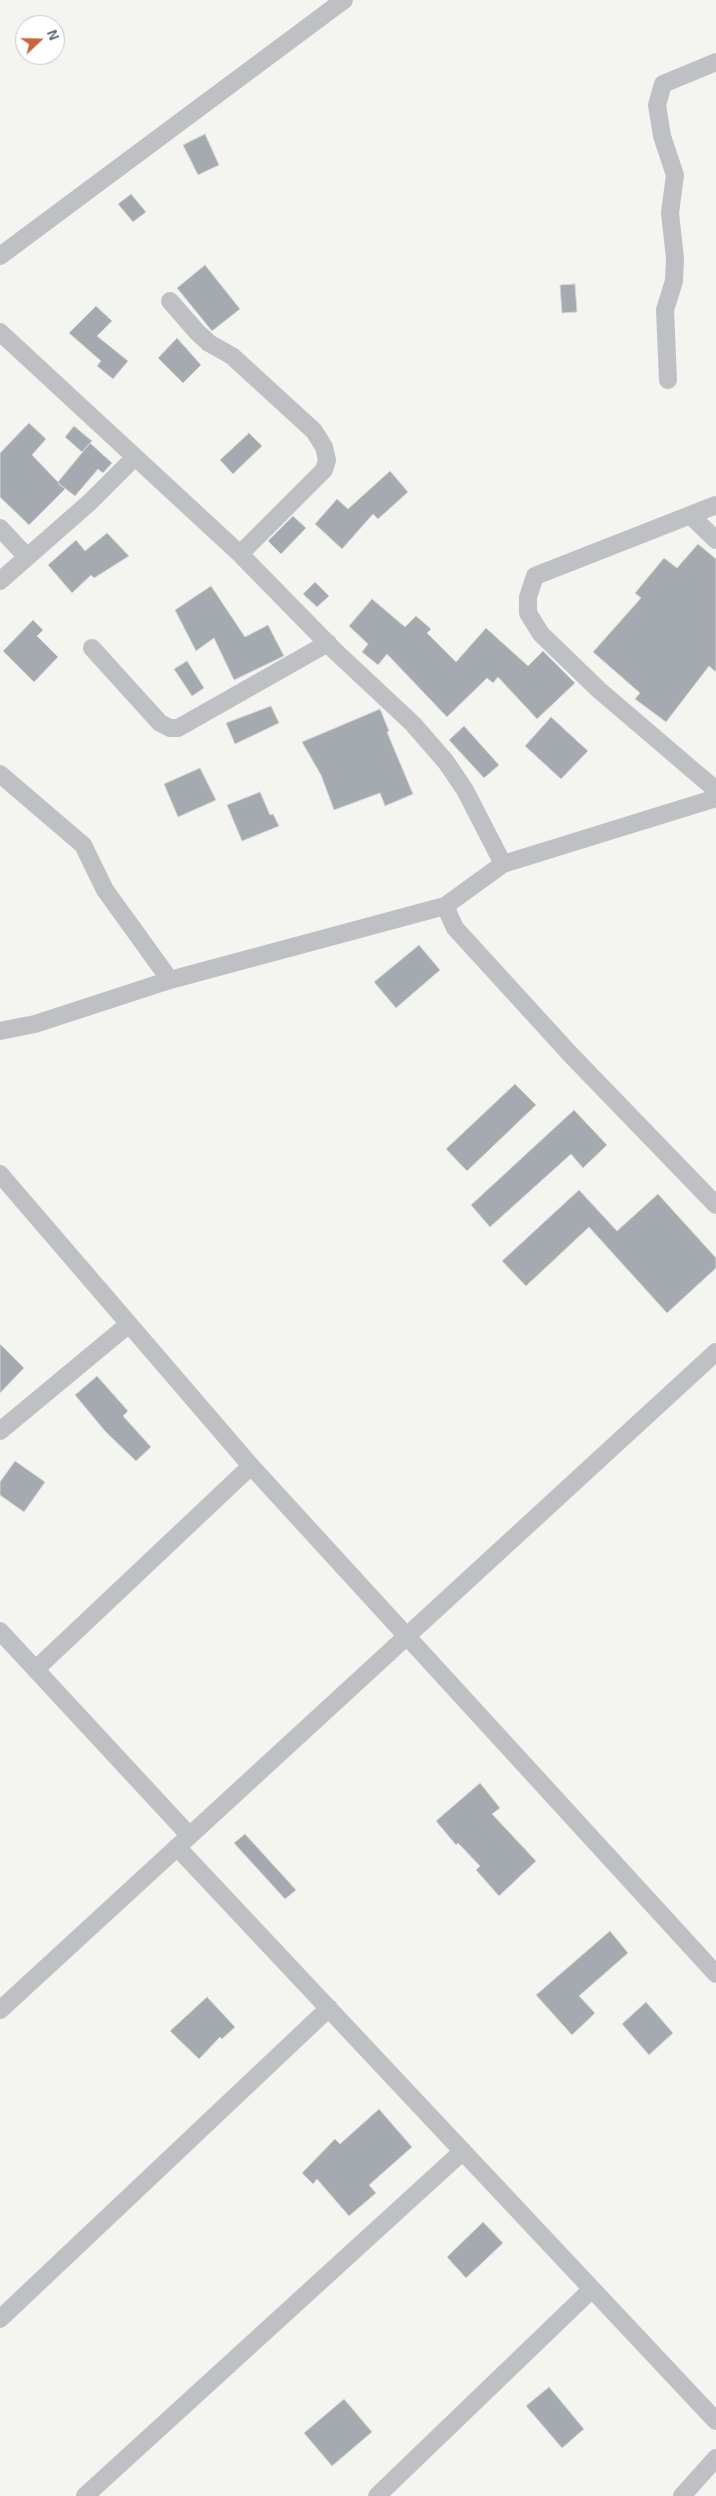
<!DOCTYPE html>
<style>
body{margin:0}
#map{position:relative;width:716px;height:2496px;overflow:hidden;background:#f4f4f1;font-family:"Exo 2",sans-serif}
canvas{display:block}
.north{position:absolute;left:15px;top:15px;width:50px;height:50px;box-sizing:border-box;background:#fff;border:1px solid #c2c7cb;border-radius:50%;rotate:69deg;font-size:14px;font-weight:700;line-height:20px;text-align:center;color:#67727e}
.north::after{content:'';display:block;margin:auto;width:18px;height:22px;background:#cb6539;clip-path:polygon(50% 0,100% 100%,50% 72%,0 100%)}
</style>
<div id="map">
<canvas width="716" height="2496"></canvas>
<div class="north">N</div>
</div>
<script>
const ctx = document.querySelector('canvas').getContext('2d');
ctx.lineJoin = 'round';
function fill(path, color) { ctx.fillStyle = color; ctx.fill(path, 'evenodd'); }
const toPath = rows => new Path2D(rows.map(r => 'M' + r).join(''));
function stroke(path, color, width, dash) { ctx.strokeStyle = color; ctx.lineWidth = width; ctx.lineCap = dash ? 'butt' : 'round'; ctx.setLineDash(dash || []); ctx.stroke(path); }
const building = toPath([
 [205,134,219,165,198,175,183,145,205,134],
 [131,194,146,212,133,222,118,204,131,194],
 [205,265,240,309,212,331,177,288,205,265],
 [575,284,577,312,562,313,560,285,575,284],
 [96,306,112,321,97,336,128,361,113,379,97,366,101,361,69,333,96,306],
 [177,338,201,365,183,383,158,358,177,338],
 [29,423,46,439,32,455,58,482,90,443,112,463,103,473,98,469,75,496,58,483,65,489,29,525,0,497,0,453,29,423],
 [74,426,92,441,82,452,65,437,74,426],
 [249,433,262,446,233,474,220,460,249,433],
 [390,471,408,492,378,519,373,514,342,549,315,524,337,499,348,509,390,471],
 [293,516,306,528,281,554,268,541,293,516],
 [107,533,129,556,94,578,91,575,72,593,48,565,76,540,85,551,107,533],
 [698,544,716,559,716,672,709,666,666,722,635,699,640,693,593,652,641,598,635,593,664,558,677,568,698,544],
 [315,582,329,596,317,607,303,594,315,582],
 [211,586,245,637,268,625,284,656,234,680,214,638,196,651,175,610,211,586],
 [372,599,405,627,416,616,431,629,427,633,456,662,486,628,528,666,543,651,575,683,537,719,498,677,493,683,487,678,447,717,387,654,378,665,362,652,368,644,349,626,372,599],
 [33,620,43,630,37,636,58,657,34,682,3,651,33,620],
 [187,661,204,688,192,696,174,669,187,661],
 [271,706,279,723,235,744,226,723,271,706],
 [380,709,389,731,387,732,413,794,385,806,380,793,334,810,321,775,302,742,380,709],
 [551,717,588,751,561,779,525,746,551,717],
 [464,726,499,765,484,778,449,740,464,726],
 [200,768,216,800,178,817,164,784,200,768],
 [260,792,270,815,273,814,279,826,242,841,227,805,260,792],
 [419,945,440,970,396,1008,374,982,419,945],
 [515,1084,536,1105,467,1171,446,1149,515,1084],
 [574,1110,607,1145,583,1168,571,1154,490,1227,471,1205,574,1110],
 [579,1190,617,1231,658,1194,716,1258,716,1268,667,1313,589,1227,526,1286,502,1261,579,1190],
 [0,1344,24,1368,0,1393,0,1344],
 [97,1376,128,1411,123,1416,151,1447,136,1461,105,1431,75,1395,97,1376],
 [15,1461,45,1482,24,1512,0,1495,0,1482,15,1461],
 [480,1783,500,1808,492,1814,536,1861,499,1896,476,1870,480,1866,458,1843,456,1845,436,1821,480,1783],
 [245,1834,296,1890,285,1899,234,1843,245,1834],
 [610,1931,628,1953,579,1996,595,2013,572,2035,536,1995,610,1931],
 [207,1997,235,2027,222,2039,220,2037,199,2059,170,2031,207,1997],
 [646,2002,673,2033,649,2055,622,2024,646,2002],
 [379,2109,412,2147,369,2185,376,2193,349,2216,317,2179,313,2184,302,2173,335,2139,340,2144,379,2109],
 [483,2222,503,2243,466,2278,447,2257,483,2222],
 [549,2387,584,2429,562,2448,526,2406,549,2387],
 [344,2399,372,2432,332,2466,304,2433,344,2399]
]);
fill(building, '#a5aab0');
stroke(building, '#d5d5d3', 1);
stroke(toPath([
 [0,256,344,0],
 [170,301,197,332,209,343,232,356,314,431,324,447,327,460,324,470,240,554],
 [0,332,240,554,335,651,413,724,446,762,465,790,503,864],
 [668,380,665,310,674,281,675,258,670,213,675,175,662,136,657,105,663,84,716,62],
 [716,505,535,576,528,597,528,613,541,634,599,690,716,790],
 [690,515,716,540],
 [0,528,27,557],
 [0,581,90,502,134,458],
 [92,648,160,723,170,728,178,728,328,643],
 [0,774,83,845,105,890,170,980],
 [445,906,455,928,571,1055,716,1205],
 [0,1031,35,1024,170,980,445,906,503,864,716,798],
 [0,1174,251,1466,716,1974],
 [0,1431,129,1324],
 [0,1631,189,1835],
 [36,1669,251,1466],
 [177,1847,716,2421],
 [0,2010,716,1352],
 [0,2319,329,2008],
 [85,2496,463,2151],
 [377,2496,592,2289],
 [682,2496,716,2458]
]), '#bec0c4', 18);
</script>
